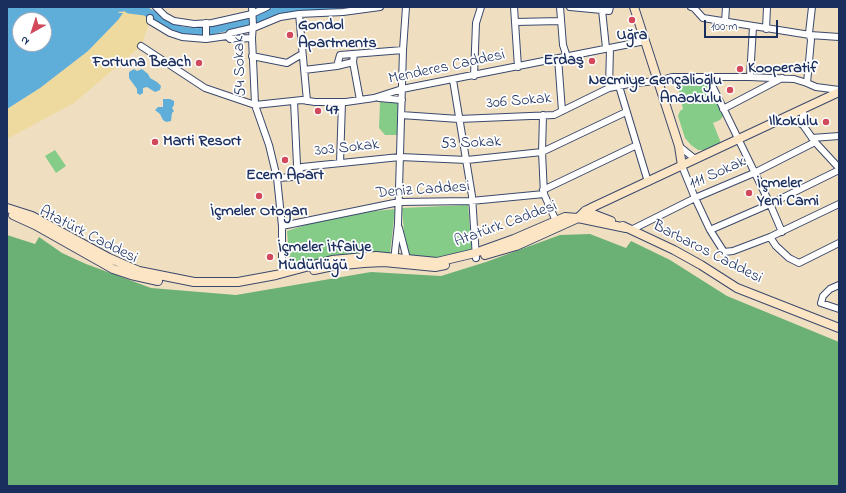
<!DOCTYPE html>
<meta charset="utf-8">
<style>
body{margin:0}
#map{position:relative;width:846px;height:493px;overflow:hidden;background:#efdfc0;font-family:"Indie Flower",sans-serif}
canvas{display:block}
.frame{position:absolute;inset:0;border:8px solid #1b2f5e;pointer-events:none}
.north{position:absolute;left:12px;top:12px;width:40px;height:40px;box-sizing:border-box;background:#fff;border:1px solid #a4acbf;border-radius:50%;rotate:219deg;font-size:11px;font-weight:700;line-height:16px;text-align:center;color:#1b2f5e}
.north::after{content:'';display:block;margin:auto;width:14px;height:18px;background:#d1495b;clip-path:polygon(50% 0,100% 100%,50% 72%,0 100%)}
.scale{position:absolute;left:704px;top:20px;width:74px;height:18px;box-sizing:border-box;border:2px solid #1b2f5e;border-top:0;padding-left:5px;font-size:12px;line-height:14px;white-space:nowrap;color:#1b2f5e;-webkit-text-stroke:3px #fff;paint-order:stroke}
</style>
<div id="map">
<canvas width="846" height="493"></canvas>
<div class="frame"></div>
<div class="north">N</div>
<div class="scale">100 m</div>
</div>
<script>
const ctx = document.querySelector('canvas').getContext('2d');
ctx.lineJoin = 'round';
function fill(path, color) { ctx.fillStyle = color; ctx.fill(path, 'evenodd'); }
const toPath = rows => new Path2D(rows.map(r => 'M' + r).join(''));
function stroke(path, color, width, dash) { ctx.strokeStyle = color; ctx.lineWidth = width; ctx.lineCap = dash ? 'butt' : 'round'; ctx.setLineDash(dash || []); ctx.stroke(path); }
function write(font, color, halo, rows, align = 'center') {
  ctx.font = font + ' "Indie Flower",sans-serif'; ctx.lineWidth = 3.5; ctx.setLineDash([]); ctx.textBaseline = 'middle'; ctx.strokeStyle = halo; ctx.fillStyle = color; for (const [text, x, y, turn = 0] of rows) {
    ctx.save(); ctx.translate(x, y); ctx.rotate((+turn || 0) * Math.PI / 180); ctx.textAlign = isNaN(turn) ? turn : align; if (halo) ctx.strokeText(text, 0, 0); ctx.fillText(text, 0, 0); ctx.restore();
  }
}
fill(toPath([
 [677,82,708,82,723,113,723,116,720,120,713,123,721,143,705,150,698,150,691,145,685,138,678,116,680,111,683,109],
 [380,102,398,103,397,135,385,135,379,128],
 [55,150,66,166,56,173,45,156],
 [468,205,472,252,438,259,409,256,404,232,402,208],
 [395,209,390,254,347,254,313,261,290,267,287,231,308,224,357,213]
]), '#84cc88');
fill(toPath([
 [590,234,626,248,631,241,670,260,727,296,839,342,839,486,7,486,7,235,35,244,39,237,62,253,86,264,151,288,236,295,371,272,441,276,486,262,560,235]
]), '#6bb074');
fill(toPath([
 [113,7,153,7,150,21,141,46,74,103,7,139,7,109,40,88,88,51,118,20,122,13,118,13,118,12,129,7]
]), '#eeda9e');
fill(toPath([
 [7,7,130,7,129,11,118,12,119,13,123,13,118,20,88,51,40,88,7,109],
 [20,20,44,20,44,44,20,44],
 [134,69,137,71,142,69,148,74,150,78,157,82,161,86,160,90,155,92,147,87,143,88,143,93,140,95,137,93,137,89,129,78,129,72],
 [163,99,170,99,174,101,174,105,172,108,174,111,172,113,171,121,166,122,163,120,160,114,155,110,158,107,163,107]
]), '#5fadd9');
stroke(toPath([
 [129,9,145,11,181,31,198,33,262,18,278,10,336,7]
]), '#5fadd9', 9);
const street = toPath([
 [156,7,165,16,174,21,194,24,212,23,252,14,267,7],
 [252,7,253,25,252,38,255,104],
 [514,7,518,67],
 [560,7,563,45,567,57],
 [570,7,602,10],
 [691,7,694,8,703,18,810,35,839,37],
 [299,14,307,101],
 [150,18,150,21,170,33,182,37,206,39,227,36,230,33,256,27,280,17,299,14,343,12,380,7],
 [515,22,561,21],
 [725,22,726,7],
 [206,23,206,39],
 [766,29,767,7],
 [227,36,230,39,252,38],
 [141,46,205,88,255,105,302,100,315,102,346,102,374,98,402,89,645,41],
 [606,48,602,10,609,11,610,7],
 [252,56,287,63,302,54],
 [558,58,562,111],
 [353,62,360,100],
 [337,66,340,55,403,50],
 [304,70,337,66,353,62,354,54],
 [474,76,476,23,481,7],
 [708,77,770,204,782,232],
 [750,77,753,27],
 [453,80,472,196,476,258],
 [807,83,811,40,809,33,812,7],
 [619,86,648,182],
 [609,88,610,48],
 [379,98,402,100],
 [294,101,297,165,299,171],
 [255,105,269,145,277,178,282,226,282,273],
 [723,109,782,78],
 [401,115,459,119,554,115,609,88,634,83,658,81,672,77,750,77,794,79,807,83,816,87,839,90],
 [543,115,542,152,544,194,556,221],
 [788,116,803,125,815,142,839,168],
 [803,125,803,109],
 [812,138,839,136],
 [679,146,695,159],
 [340,163,342,102],
 [682,166,695,198,710,230,724,252,733,251,770,237,839,204],
 [277,178,294,177,302,167,400,157,467,160,542,152,626,112],
 [543,190,637,145],
 [282,226,399,202,471,201,544,194],
 [399,228,407,259,405,261],
 [631,230,695,198,754,173,815,142],
 [710,230,770,204,839,170],
 [770,237,776,246,789,258,799,263,839,243],
 [394,261,398,224,403,50,406,7],
 [839,285,830,289,823,296,821,303,839,309]
]);
const secondary = toPath([
 [634,7,679,146,682,166],
 [7,208,32,216,109,258,139,271,194,282,238,282,276,275,332,260,376,256,437,262,475,253,514,239,565,217,578,218,585,211,595,206,839,92],
 [585,211,611,221],
 [13,215,35,225,113,269,131,275,158,281],
 [623,226,674,250,701,265,737,288,839,328],
 [485,255,516,246,578,218,626,228],
 [314,270,333,266,364,263,384,262,435,267,445,265]
]);
stroke(street, '#3b496d', 8);
stroke(secondary, '#3b496d', 10);
stroke(street, '#fff', 6);
stroke(secondary, '#fce5c4', 8);
for (const [x, y, r, color] of [
 [632,20,4,"#d1495b"],
 [290,35,4,"#d1495b"],
 [592,61,4,"#d1495b"],
 [199,63,4,"#d1495b"],
 [740,69,4,"#d1495b"],
 [730,90,4,"#d1495b"],
 [318,111,4,"#d1495b"],
 [826,122,4,"#d1495b"],
 [155,142,4,"#d1495b"],
 [285,160,4,"#d1495b"],
 [749,193,4,"#d1495b"],
 [259,196,4,"#d1495b"],
 [270,257,4,"#d1495b"]
]) { const dot = new Path2D(); dot.arc(x, y, r, 0, 2 * Math.PI); ctx.fillStyle = color; ctx.fill(dot); stroke(dot, '#fff', 1.5); }
write('bold 16px', '#1b2f5e', '#fff', [
 ["Gondol",298,26],
 ["Apartments",298,44],
 ["Uğra",632,36,"center"],
 ["Erdaş",584,61,"right"],
 ["Fortuna Beach",191,63,"right"],
 ["Kooperatif",748,69],
 ["Necmiye Gençalioğlu",722,81,"right"],
 ["Anaokulu",722,99,"right"],
 ["47",326,111],
 ["Ilkokulu",818,122,"right"],
 ["Marti Resort",163,142],
 ["Ecem Apart",285,176,"center"],
 ["İçmeler",757,184],
 ["Yeni Cami",757,202],
 ["İçmeler Otogarı",259,212,"center"],
 ["İçmeler İtfaiye",278,248],
 ["Müdürlüğü",278,266]
], 'left');
write('16px', '#1b2f5e', '#fff', [
 ["54 Sokak",241,66,-92],
 ["Menderes Caddesi",447,68,-12],
 ["306 Sokak",519,102,-5],
 ["53 Sokak",471,144,-2],
 ["303 Sokak",347,149,-6],
 ["111 Sokak",718,174,-24],
 ["Deniz Caddesi",423,191,-4],
 ["Atatürk Caddesi",506,225,-20],
 ["Atatürk Caddesi",88,236,27],
 ["Barbaros Caddesi",707,253,27]
]);
</script>
